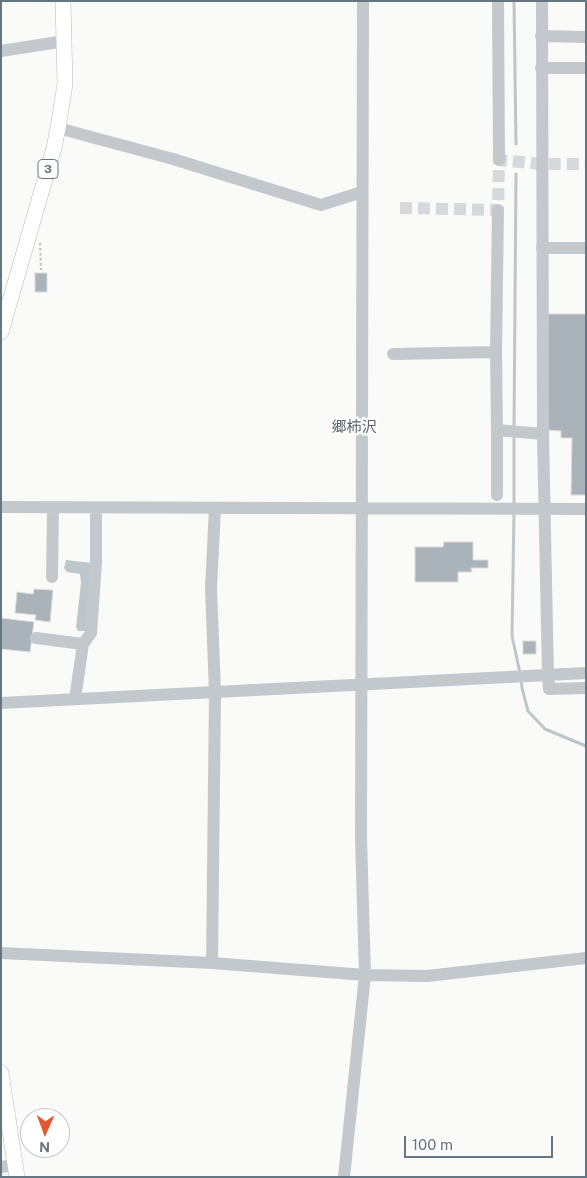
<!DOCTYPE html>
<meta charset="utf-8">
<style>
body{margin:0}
#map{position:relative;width:587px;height:1178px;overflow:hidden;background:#fafaf8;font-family:"Public Sans",sans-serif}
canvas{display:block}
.frame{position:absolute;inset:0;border:2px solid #657683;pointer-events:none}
.north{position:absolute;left:20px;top:1108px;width:50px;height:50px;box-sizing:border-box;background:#fff;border:1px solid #c1c8cd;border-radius:50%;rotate:182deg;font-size:14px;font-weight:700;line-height:20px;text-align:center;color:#657683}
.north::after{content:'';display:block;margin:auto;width:18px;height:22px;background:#e4572e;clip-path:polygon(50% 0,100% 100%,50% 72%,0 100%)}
.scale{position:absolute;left:404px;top:1136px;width:149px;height:22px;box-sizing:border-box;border:2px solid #657683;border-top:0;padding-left:6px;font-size:15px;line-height:18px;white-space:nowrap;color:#657683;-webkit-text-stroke:4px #fff;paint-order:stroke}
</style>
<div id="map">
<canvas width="587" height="1178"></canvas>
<div class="frame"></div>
<div class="north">N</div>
<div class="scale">100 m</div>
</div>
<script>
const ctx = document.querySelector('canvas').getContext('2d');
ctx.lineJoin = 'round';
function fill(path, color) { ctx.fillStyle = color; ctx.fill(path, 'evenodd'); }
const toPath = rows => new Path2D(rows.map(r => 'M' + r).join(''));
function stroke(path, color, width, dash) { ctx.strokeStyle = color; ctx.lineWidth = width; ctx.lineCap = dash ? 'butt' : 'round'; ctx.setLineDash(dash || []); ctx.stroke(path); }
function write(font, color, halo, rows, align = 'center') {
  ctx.font = font + ' "Public Sans","Noto Sans JP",sans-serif'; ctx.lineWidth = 5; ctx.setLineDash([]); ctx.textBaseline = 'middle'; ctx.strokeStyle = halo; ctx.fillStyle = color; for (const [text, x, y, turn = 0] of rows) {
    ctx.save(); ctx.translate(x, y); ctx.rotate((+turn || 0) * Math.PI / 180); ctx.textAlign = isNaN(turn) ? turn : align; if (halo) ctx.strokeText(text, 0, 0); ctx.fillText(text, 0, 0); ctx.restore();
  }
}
fill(toPath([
 [66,560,92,563,87,631,78,631,76,627,81,583,80,574,67,572,64,568]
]), '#bbc7cb');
stroke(toPath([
 [514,1,516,144],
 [514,429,516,174],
 [514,506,514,435],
 [514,513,512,636,520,673],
 [521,679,522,688,528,711,545,729,586,746]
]), '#bbc7cb', 3);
const building = toPath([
 [35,273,47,273,47,292,35,292,35,273],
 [548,314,586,314,586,495,571,495,572,438,561,438,561,431,547,430,548,314],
 [444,542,473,542,473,560,488,560,488,568,471,568,472,572,458,572,458,582,415,582,415,547,443,547,444,542],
 [34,589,53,590,50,622,35,620,36,615,15,613,17,592,33,594,34,589],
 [1,618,34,622,30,652,1,649,1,618],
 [523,641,536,641,536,654,523,654,523,641]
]);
fill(building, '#aab3b9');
stroke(building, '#dcdcda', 1);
stroke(toPath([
 [400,208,498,210,499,160,541,164,586,164]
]), '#d5d9db', 12, [12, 6]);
const major = toPath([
 [1,332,54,148,58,128,65,84,63,1],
 [1,1073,17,1177]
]);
stroke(major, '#b5babe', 16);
stroke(toPath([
 [40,243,41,270]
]), '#bbbfc2', 2, [2.5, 2.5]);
stroke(toPath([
 [498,1,499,160],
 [542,1,543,434,548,676,549,689,586,688],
 [541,36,586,37],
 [1,51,65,41],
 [541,68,586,68],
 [58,128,173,159,321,205,362,192],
 [542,248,586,248],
 [496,352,498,210],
 [393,354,496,352,497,430],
 [497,495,497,430,543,434],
 [1,507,586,509],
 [52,577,53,508],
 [36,638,83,644],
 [75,699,83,644,91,633,96,563,96,508],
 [1,703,586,673],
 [1,953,212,963,365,975,427,976,586,958],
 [212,963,215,693,211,588,215,508],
 [1,1167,15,1165],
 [344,1177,365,975,361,838,363,1]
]), '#c3c8cc', 12);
stroke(major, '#fff', 15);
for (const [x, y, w] of [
 [48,169,20]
]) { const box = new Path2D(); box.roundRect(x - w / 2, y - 9.5, w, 19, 4); ctx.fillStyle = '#fff'; ctx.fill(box); stroke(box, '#657683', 1); }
write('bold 12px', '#657683', null, [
 ["3",48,169]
]);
write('15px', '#57646e', '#fff', [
 ["郷柿沢",354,427]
]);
</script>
